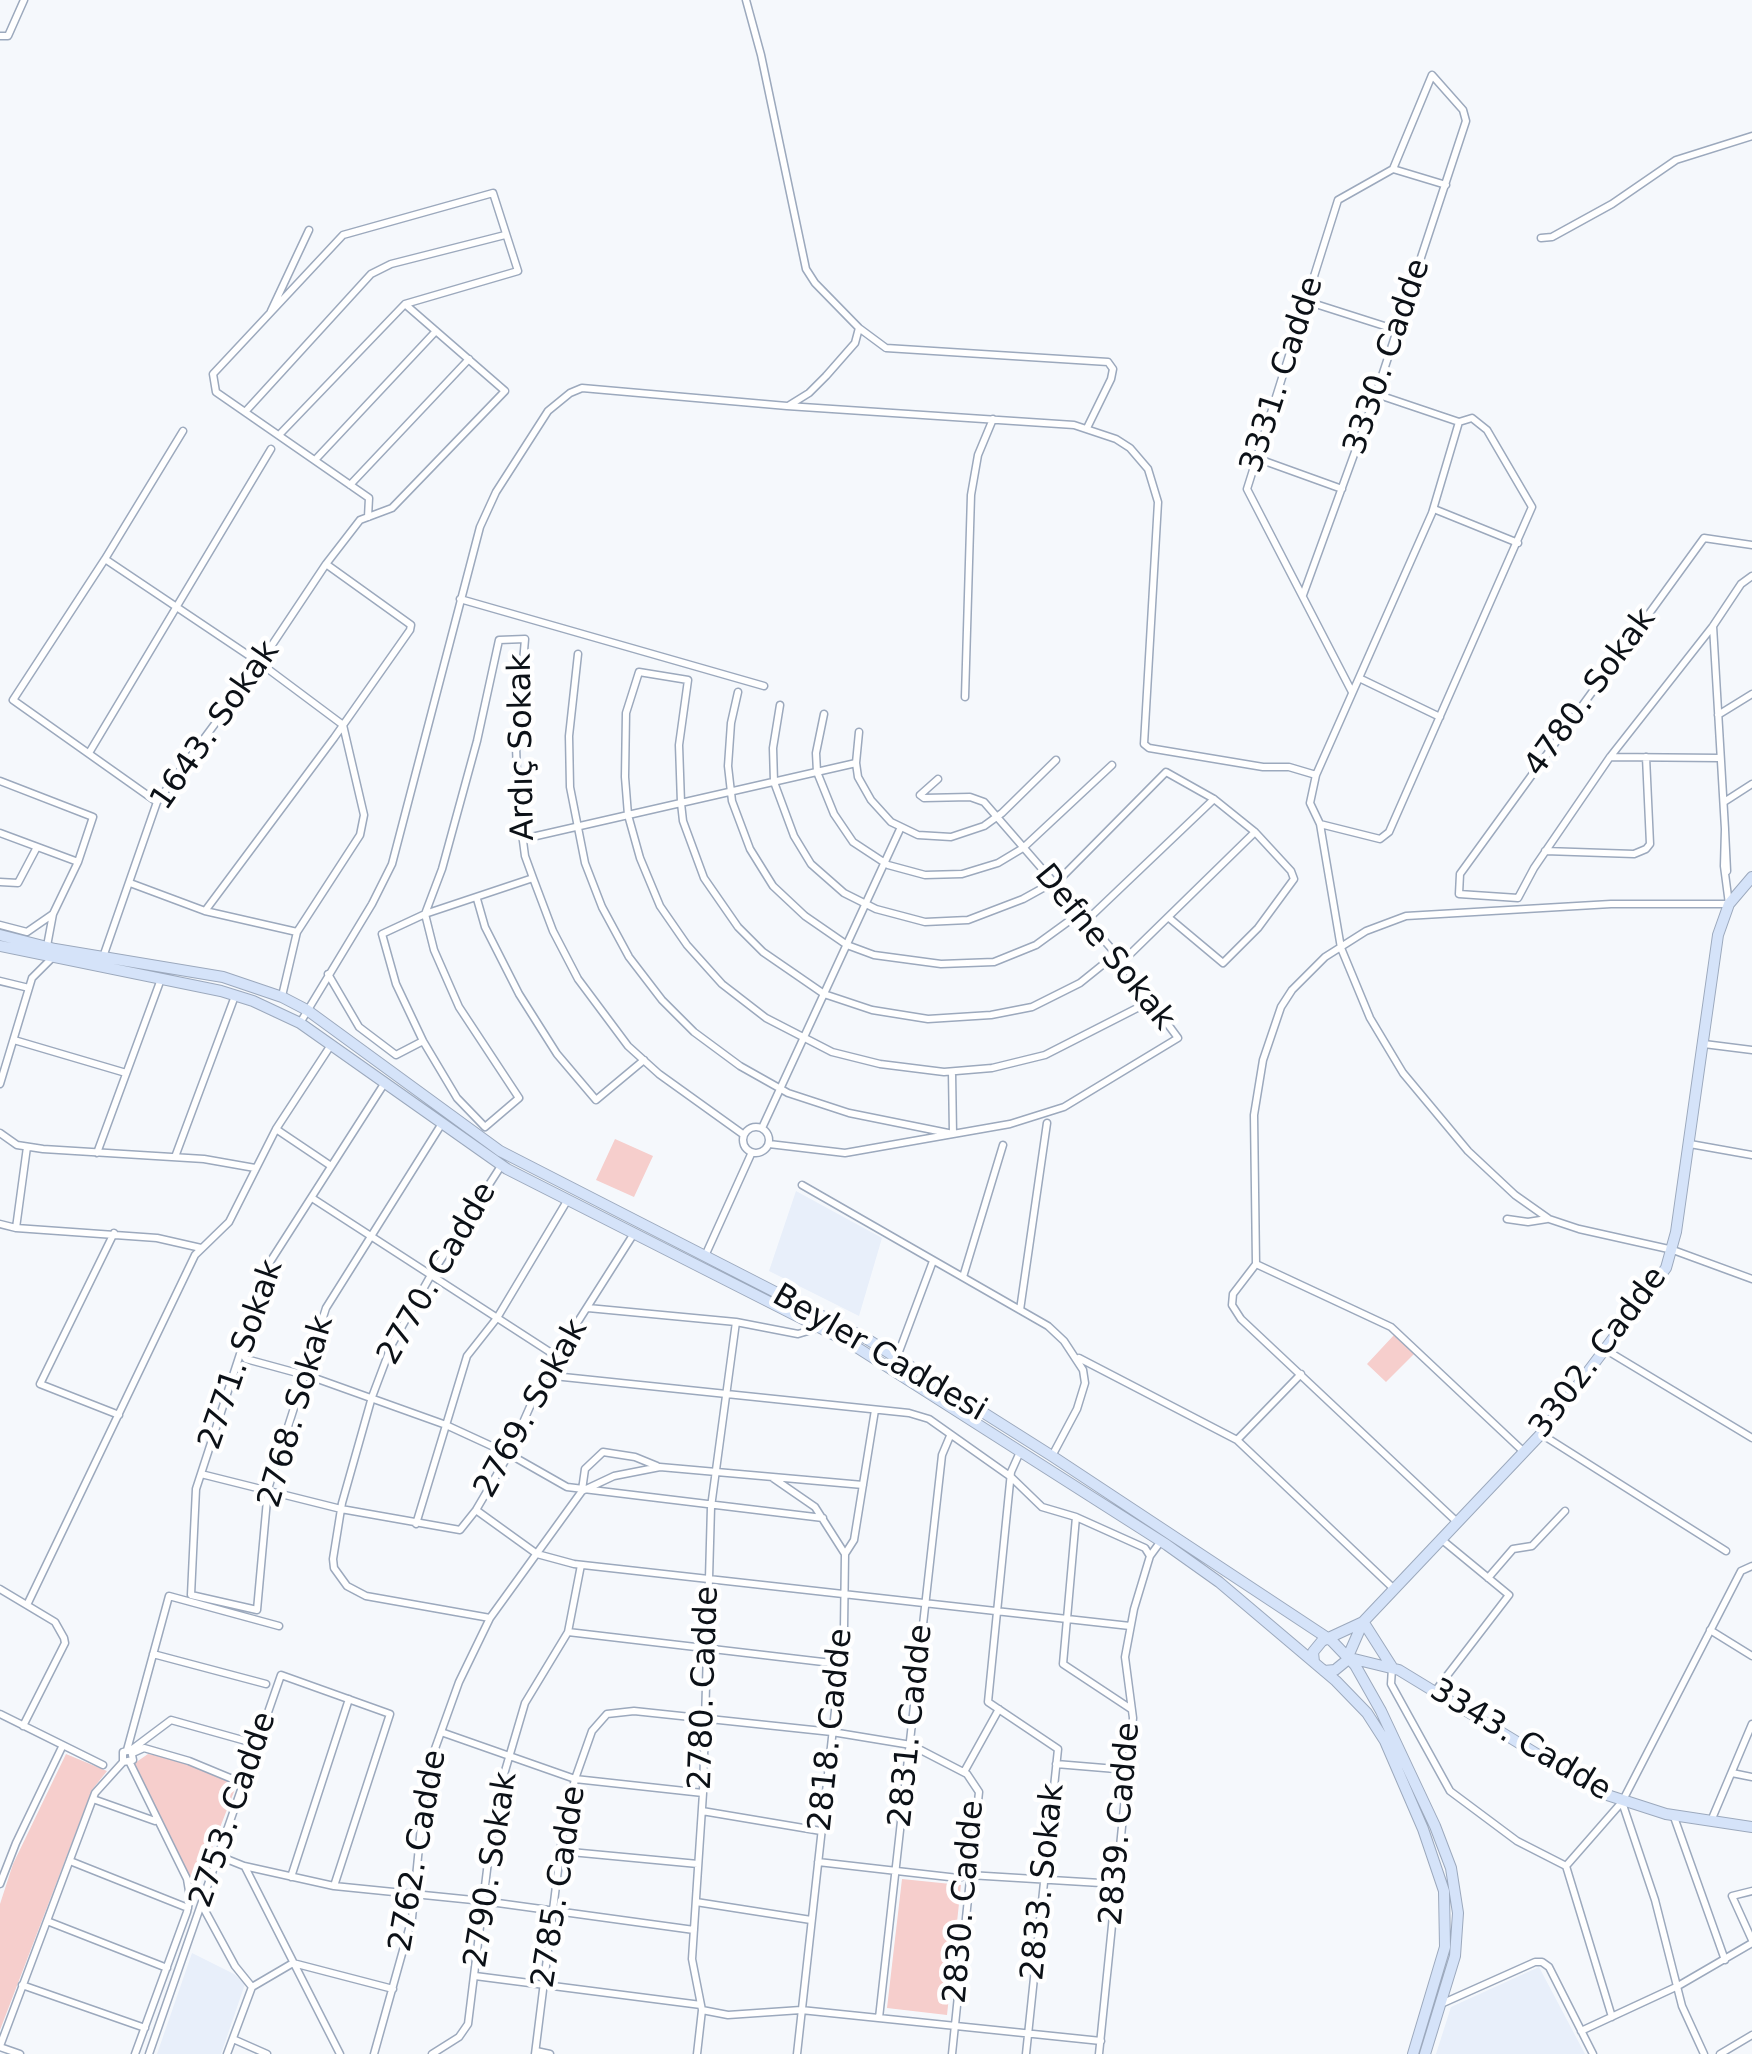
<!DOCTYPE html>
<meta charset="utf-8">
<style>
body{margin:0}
canvas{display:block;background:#f5f8fc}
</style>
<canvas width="1752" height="2054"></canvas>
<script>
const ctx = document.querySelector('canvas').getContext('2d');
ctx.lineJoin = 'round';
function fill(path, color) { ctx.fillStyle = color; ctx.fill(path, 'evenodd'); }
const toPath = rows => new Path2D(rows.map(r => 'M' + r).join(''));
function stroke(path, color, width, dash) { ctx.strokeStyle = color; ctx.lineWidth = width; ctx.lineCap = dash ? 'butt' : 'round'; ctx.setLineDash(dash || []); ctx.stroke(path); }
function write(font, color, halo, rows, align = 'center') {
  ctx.font = font + ' "DejaVu Sans",sans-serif'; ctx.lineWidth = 9; ctx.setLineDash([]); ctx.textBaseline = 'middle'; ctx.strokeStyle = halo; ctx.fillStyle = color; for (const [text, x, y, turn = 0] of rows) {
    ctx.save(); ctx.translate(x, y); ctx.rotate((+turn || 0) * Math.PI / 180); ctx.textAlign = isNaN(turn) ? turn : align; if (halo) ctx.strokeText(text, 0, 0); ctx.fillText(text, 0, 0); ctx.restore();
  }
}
fill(toPath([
 [796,1191,882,1238,859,1316,769,1271],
 [192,1953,234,1974,245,1984,221,2054,157,2054],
 [1539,1967,1585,2054,1436,2054,1451,2007]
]), '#e8effa');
fill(toPath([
 [615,1139,653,1156,634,1197,596,1180],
 [1394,1335,1414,1354,1386,1382,1367,1364],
 [66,1754,107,1771,92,1790,0,2030,0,1904,13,1864],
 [148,1754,176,1759,237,1784,194,1894,135,1768,135,1763],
 [902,1879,961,1885,947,2015,887,2008]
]), '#f6cecc');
const street = toPath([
 [746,0,761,55,806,269,815,283,859,328,886,348,1108,362,1113,369,1111,379,1087,428],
 [0,36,8,36,24,0],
 [1393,169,1446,185],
 [1541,238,1552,237,1612,204,1676,160,1752,136],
 [1306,301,1397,330],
 [271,311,309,230],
 [788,406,809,393,826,376,855,343,859,328],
 [245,412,371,274,391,264,505,235],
 [1459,422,1432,513,1316,775,1310,803,1320,824,1341,948,1370,1018,1403,1073,1468,1151,1515,1195,1549,1219,1579,1229,1673,1250,1752,1279],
 [279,435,405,304,518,271,493,193,343,235,213,374,216,392,369,498,368,517],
 [1256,458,1342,489],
 [315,460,436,331],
 [350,485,469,359],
 [1434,509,1518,543],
 [1752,545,1704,538,1460,874,1459,894,1518,898,1534,868,1610,757,1713,626,1741,584,1752,576],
 [105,559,183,431],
 [1303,595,1376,394,1466,121,1463,110,1432,75,1393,169,1338,200,1247,489,1352,692],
 [460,599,764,686],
 [578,654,569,736,570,787,585,863,602,907,629,957,662,1000,694,1032,740,1066,788,1093,849,1113,953,1134,1010,1124,1064,1107,1178,1038,1116,954,984,802,970,797,924,798,920,795,938,779],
 [1359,678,1440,717],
 [738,692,731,723,728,766,732,801,750,849,773,886,805,916,847,945,874,955,941,964,994,962,1036,945,1080,913],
 [965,697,971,495,978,455,993,419],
 [780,705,773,748,774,782,794,836,811,864,844,893,876,909,925,922,968,920,1023,899,1061,878,1166,772,1214,799,1255,832,1122,962],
 [824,714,816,753,817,772,834,814,853,842,888,865,925,875,962,874,998,863,1023,848,1112,765],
 [1718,715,1752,694],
 [859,732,856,763,858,777,871,800,891,822,918,835,951,837,984,826,1002,813,1056,760],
 [89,753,271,449],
 [1610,757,1720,758],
 [0,781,93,817,78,862,53,914,27,932,0,925],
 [157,802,13,700,105,559,260,663,343,725,364,815,360,835,297,932],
 [1724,802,1752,784],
 [1320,824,1380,839,1389,832,1532,507,1487,430,1472,418,1459,422,1376,394],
 [1725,830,1727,871],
 [0,833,78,862],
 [523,839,856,763],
 [1545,851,1634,854,1646,849,1650,844,1646,757],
 [533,878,425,914,382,934,396,984,423,1041,457,1098,485,1127,519,1098,459,1007,434,950,425,914,442,869,477,741,499,640,525,639,516,746,518,803,525,856,533,878,553,931,578,979,628,1046,659,1074,744,1135],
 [0,882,18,883,37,847],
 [130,883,205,911,297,932,282,996],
 [477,899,485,927,519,994,557,1054,596,1100,644,1060],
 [205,911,334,738,410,630,411,625,326,564],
 [1168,917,1223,963,1258,928,1294,879,1291,871,1255,832],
 [1087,920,1214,799],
 [47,946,53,914],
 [1116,954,1080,983,1032,1007,991,1015,928,1019,872,1010,824,994,763,952,738,927,704,878,683,821,681,803,679,745,688,680,639,672,626,713,625,777,628,815,640,858,660,906,687,945,722,984,766,1018,832,1052,880,1064,944,1072,992,1068,1045,1055,1151,1001],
 [103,957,157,802,260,663,326,564,360,520,392,508,505,391,406,305],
 [328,974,359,1027,396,1055,423,1041],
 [0,981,29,988],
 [300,1023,372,904,392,864,480,527,496,492,548,411,570,393,582,388,787,406,1074,425,1116,439,1130,448,1148,469,1158,502,1144,744,1149,748,1263,767,1289,767,1316,775],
 [14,1040,126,1073],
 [1704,1044,1752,1050],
 [0,1084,32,978,51,959],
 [384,1084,270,1262,196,1489,191,1595,257,1610,268,1489,326,1308,441,1125],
 '743 1140a13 13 0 1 1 26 0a13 13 0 1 1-26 0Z',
 [762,1128,901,827],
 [276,1129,331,1166],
 [0,1133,17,1145,43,1149,204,1159,255,1168],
 [769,1144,845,1153,953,1134,952,1072],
 [1690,1144,1752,1155],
 [97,1153,161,979],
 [175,1157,235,996],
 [802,1185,1048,1326,1064,1341,1083,1370,1085,1383,1077,1409,1052,1456],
 [312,1198,556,1356],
 [1507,1219,1528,1222,1547,1219],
 [0,1224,16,1228,157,1238,201,1248],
 [16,1228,27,1147],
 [114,1233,40,1384,119,1415],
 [705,1256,752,1152],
 [1256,1264,1254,1115,1263,1060,1281,1007,1292,990,1325,957,1366,931,1406,916,1611,904,1729,904,1724,866,1725,829,1713,626],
 [1256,1264,1233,1294,1232,1305,1241,1319,1456,1521],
 [1256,1264,1391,1327,1524,1452],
 [963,1277,1003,1145],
 [588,1308,736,1322,798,1334,818,1328],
 [1020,1310,1047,1123],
 [240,1350,246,1359,312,1377,446,1425,509,1454,567,1487,823,1518],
 [1606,1350,1752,1438],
 [897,1357,933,1261],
 [1079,1358,1237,1440,1393,1588],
 [544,1375,909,1413,929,1419,1011,1477,1042,1507,1076,1517,1145,1548,1150,1556],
 [1541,1434,1726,1551],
 [1237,1440,1301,1374],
 [1020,1452,1011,1472,988,1702,1058,1749,1026,2054],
 [201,1474,341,1509,460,1530,476,1510,509,1454,544,1375,633,1235],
 [773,1478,815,1507,845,1554],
 [582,1490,585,1469,603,1452,635,1457,657,1466],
 [476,1510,537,1554,574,1564,1130,1626],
 [1076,1517,1063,1664,1131,1709],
 [416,1524,467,1356,497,1318,567,1201],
 [1488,1578,1513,1549,1532,1546,1565,1511],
 [0,1589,55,1622,64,1638,65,1643,23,1726],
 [27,1605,195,1255,229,1222,276,1129,331,1045],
 [490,1618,366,1596,347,1586,334,1568,333,1559,342,1503,372,1397,392,1344,431,1275,501,1166],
 [1710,1630,1752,1656],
 [568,1632,840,1664],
 [153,1654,266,1684],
 [1392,1668,1391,1684,1450,1791,1517,1841,1566,1866,1612,2017],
 [1436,1690,1509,1595,1441,1539],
 [0,1714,103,1765],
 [441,1732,575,1779,703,1793],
 [127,1750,169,1596,279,1626],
 [131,1750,171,1720,246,1741],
 [133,1753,144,1748,189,1761,230,1778],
 [130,1763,187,1879,190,1897,187,1912,135,2054],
 [1056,1764,1128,1770],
 [964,1772,999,1709],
 [1732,1773,1752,1777],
 [93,1799,155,1821],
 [1622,1802,1655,1900,1682,2006,1704,2054],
 [702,1811,821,1831],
 [1674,1817,1725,1960],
 [1711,1821,1752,1724],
 [560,1851,698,1864],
 [219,1856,244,1866,334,1886,483,1901,694,1930],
 [70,1861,188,1908],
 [818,1862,958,1878,969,1875,1117,1884],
 [1566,1866,1622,1802,1741,1571,1752,1566],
 [245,1867,340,2054],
 [291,1877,349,1699],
 [0,1884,16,1843,62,1747],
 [1752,1891,1732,1896,1752,1940],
 [696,1902,811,1920],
 [203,1907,235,1966,252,1987],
 [47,1921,167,1968],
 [475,1976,701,2005],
 [22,1985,145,2028],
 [1441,2004,1535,1962,1542,1962,1549,1967,1593,2054],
 [702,2010,728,2015,801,2010,1101,2041],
 [879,2018,942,1455,950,1436],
 [1581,2031,1678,1986,1752,1943],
 [233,2039,267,2054],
 [0,2046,95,1793,123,1762,123,1752,131,1750,133,1760,123,1762],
 [0,2047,20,2054],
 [536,2051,550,2054],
 [149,2054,281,1675,390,1714,334,1886],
 [227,2054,252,1987,293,1963,393,1989],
 [374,2054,412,1918,423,1806,432,1757,459,1682,490,1618,582,1491,614,1476,660,1467,863,1485],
 [432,2054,459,2037,468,2024,495,1805,525,1703,568,1632,581,1565],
 [535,2054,562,1838,575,1779,592,1731,607,1714,634,1711,832,1732,911,1745,967,1774,979,1792,952,2054],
 [697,2054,702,2010,692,1959,703,1793,711,1507,736,1322],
 [797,2054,844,1629,845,1554,854,1540,875,1410],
 [1099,2054,1133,1718,1125,1657,1134,1609,1150,1556,1161,1541],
 [1720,2054,1752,2035]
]);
const secondary = toPath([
 [0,935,55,949,223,977,282,997,307,1010,500,1151,867,1339,1052,1456,1332,1641,1355,1665,1381,1711,1435,1826,1451,1868,1458,1913,1455,1956,1425,2054],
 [0,946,221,991,253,1001,300,1023,507,1169,850,1343,1167,1545,1219,1582,1336,1681,1367,1713,1385,1741,1423,1829,1444,1891,1445,1947,1413,2054],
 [1364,1623,1392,1667],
 [1350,1658,1399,1670,1601,1793,1666,1814,1752,1827],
 [1314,1662,1313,1652,1322,1641,1363,1622],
 [1324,1671,1335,1670,1346,1661,1363,1622,1541,1434,1666,1268,1676,1232,1718,935,1729,904,1752,877]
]);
stroke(street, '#9ca9bd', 9);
stroke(secondary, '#9ca9bd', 12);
stroke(street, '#fff', 6);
stroke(secondary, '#d5e3f9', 10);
write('32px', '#0c1117', '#fff', [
 ["3330. Cadde",1388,357,-71],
 ["3331. Cadde",1283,375,-72],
 ["4780. Sokak",1591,693,-54],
 ["1643. Sokak",216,726,-55],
 ["Ardıç Sokak",523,747,-91],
 ["Defne Sokak",1104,948,51],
 ["2770. Cadde",438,1274,-60],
 ["3302. Cadde",1599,1353,-53],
 ["Beyler Caddesi",879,1354,30],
 ["2771. Sokak",242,1355,-71],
 ["2769. Sokak",532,1409,-61],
 ["2768. Sokak",297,1412,-74],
 ["2780. Cadde",705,1688,-88],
 ["2831. Cadde",912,1726,-84],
 ["2818. Cadde",832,1730,-84],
 ["3343. Cadde",1520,1741,31],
 ["2753. Cadde",234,1810,-71],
 ["2839. Cadde",1121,1824,-85],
 ["2762. Cadde",419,1851,-80],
 ["2790. Sokak",492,1870,-81],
 ["2833. Sokak",1044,1882,-84],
 ["2785. Cadde",560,1887,-81],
 ["2830. Cadde",965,1902,-85]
]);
</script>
